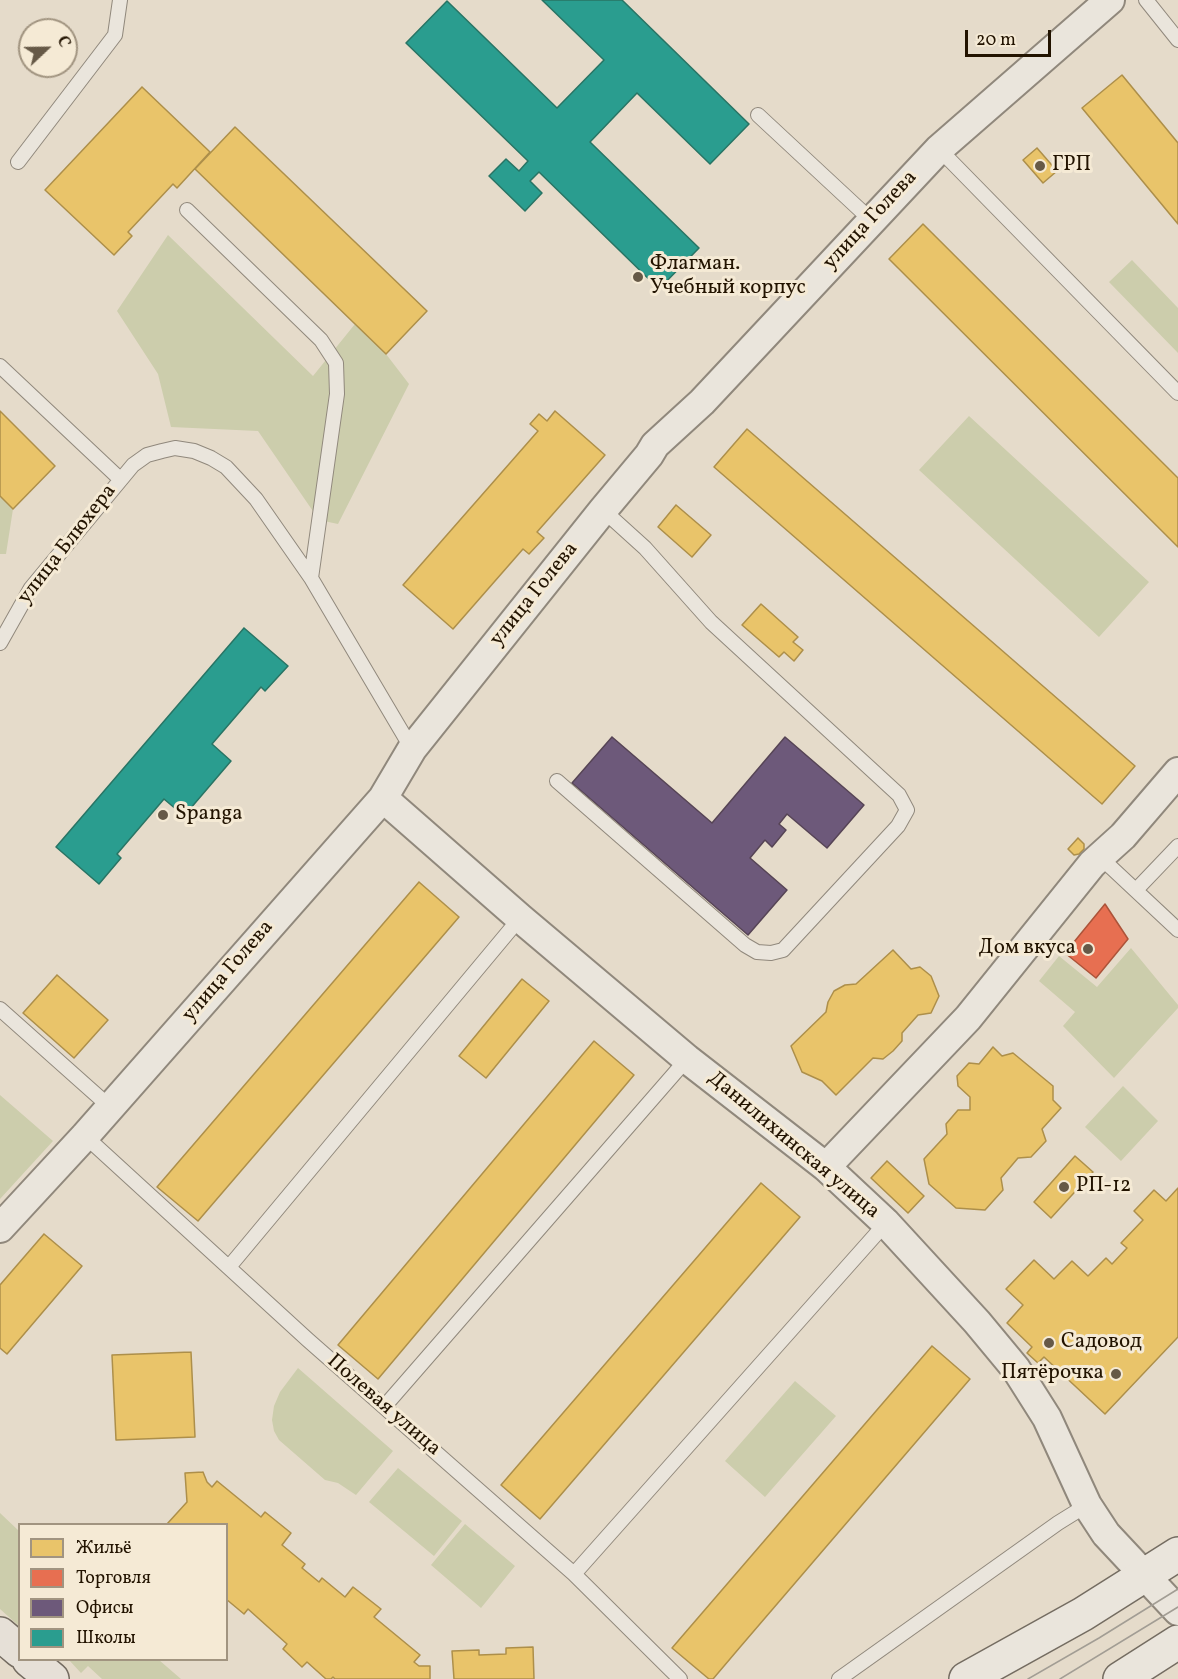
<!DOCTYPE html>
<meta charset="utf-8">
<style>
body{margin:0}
#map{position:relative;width:1178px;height:1679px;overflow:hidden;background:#e5dbca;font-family:Vollkorn,serif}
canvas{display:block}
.legend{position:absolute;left:18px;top:1523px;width:210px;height:138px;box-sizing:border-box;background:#f5ead5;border:2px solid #a19480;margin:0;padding:8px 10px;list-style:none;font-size:18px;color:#221300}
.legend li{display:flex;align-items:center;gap:12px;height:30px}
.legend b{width:30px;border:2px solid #a19480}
.north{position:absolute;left:18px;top:18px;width:60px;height:60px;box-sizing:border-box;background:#f5ead5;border:2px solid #a19480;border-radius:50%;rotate:68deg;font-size:16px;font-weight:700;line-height:24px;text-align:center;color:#221300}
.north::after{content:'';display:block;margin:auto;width:21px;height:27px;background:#665947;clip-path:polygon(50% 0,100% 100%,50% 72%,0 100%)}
.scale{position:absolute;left:965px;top:30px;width:86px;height:27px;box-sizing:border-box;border:3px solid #221300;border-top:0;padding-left:8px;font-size:18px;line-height:21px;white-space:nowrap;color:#221300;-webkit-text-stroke:4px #f5ead5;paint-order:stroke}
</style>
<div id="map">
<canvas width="1178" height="1679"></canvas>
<ul class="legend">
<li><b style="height:16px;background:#e9c46a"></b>Жильё</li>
<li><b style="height:16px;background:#e76f51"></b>Торговля</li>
<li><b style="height:16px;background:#6d597a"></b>Офисы</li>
<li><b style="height:16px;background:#2a9d8f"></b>Школы</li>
</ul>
<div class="north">С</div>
<div class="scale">20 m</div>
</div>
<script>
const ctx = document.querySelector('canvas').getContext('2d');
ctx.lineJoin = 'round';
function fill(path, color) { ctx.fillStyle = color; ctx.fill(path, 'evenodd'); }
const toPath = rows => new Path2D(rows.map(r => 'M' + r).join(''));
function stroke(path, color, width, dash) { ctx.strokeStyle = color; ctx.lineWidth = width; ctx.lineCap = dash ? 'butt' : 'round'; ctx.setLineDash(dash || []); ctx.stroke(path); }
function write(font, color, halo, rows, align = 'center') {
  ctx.font = font + ' Vollkorn,serif'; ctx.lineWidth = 6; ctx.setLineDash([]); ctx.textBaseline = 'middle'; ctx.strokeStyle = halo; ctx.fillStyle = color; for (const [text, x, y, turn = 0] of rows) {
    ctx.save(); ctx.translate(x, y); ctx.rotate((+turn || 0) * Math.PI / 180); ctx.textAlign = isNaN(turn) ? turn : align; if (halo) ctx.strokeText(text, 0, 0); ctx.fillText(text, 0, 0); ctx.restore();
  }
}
fill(toPath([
 [168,235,313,376,355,324,386,354,409,384,338,524,319,520,258,431,171,427,158,374,117,311],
 [1132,260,1178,308,1178,353,1109,282],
 [969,416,1149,582,1099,637,919,470],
 [0,496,13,509,6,554,0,554],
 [1131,948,1178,1005,1178,1008,1114,1078,1063,1026,1075,1012,1039,981,1059,956,1097,987],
 [1123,1086,1158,1121,1121,1161,1085,1127],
 [0,1095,53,1141,0,1199],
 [298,1368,393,1451,356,1495,338,1483,325,1480,279,1440,274,1431,272,1420,274,1406,280,1392],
 [795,1381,836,1416,765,1497,725,1461],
 [398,1468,462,1521,434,1556,369,1502],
 [0,1513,19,1531,19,1626,0,1609],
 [465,1524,515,1566,481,1608,431,1565],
 [69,1660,159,1660,181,1679,102,1679,88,1666,81,1673]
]), '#cccdac');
const homes = toPath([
 [1122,75,1178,143,1178,224,1082,108,1122,75],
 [142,87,210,152,177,188,173,184,128,232,132,236,114,255,45,190,142,87],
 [235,127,427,311,386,354,195,169,235,127],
 [1037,148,1057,171,1043,183,1023,160,1037,148],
 [923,224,1178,478,1178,547,889,259,923,224],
 [0,411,55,466,13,509,0,496,0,411],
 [555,411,605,455,537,532,544,538,529,554,523,549,453,629,403,585,538,431,530,424,539,414,547,421,555,411],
 [747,429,1135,766,1102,804,714,467,747,429],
 [676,505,711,535,692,557,658,527,676,505],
 [761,604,798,637,793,642,803,650,794,661,784,652,779,657,742,625,761,604],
 [1078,838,1084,844,1084,849,1079,854,1074,855,1068,849,1078,838],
 [419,882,459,917,198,1221,157,1187,419,882],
 [893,950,911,969,920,967,931,976,939,996,931,1013,918,1015,902,1033,902,1041,893,1051,883,1059,873,1058,836,1095,822,1081,802,1072,791,1046,826,1012,828,1002,834,991,845,985,856,984,893,950],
 [57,975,108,1020,74,1058,23,1013,57,975],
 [522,979,549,1001,486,1078,459,1056,522,979],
 [594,1041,634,1075,378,1379,338,1345,594,1041],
 [993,1047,1002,1056,1013,1053,1053,1086,1053,1100,1061,1108,1042,1129,1046,1141,1031,1157,1018,1158,1001,1178,1003,1190,985,1210,956,1208,929,1184,924,1159,947,1134,946,1124,958,1110,970,1110,970,1097,958,1086,957,1076,969,1063,979,1064,993,1047],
 [1075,1156,1093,1172,1051,1218,1034,1202,1075,1156],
 [887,1161,924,1196,908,1213,871,1178,887,1161],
 [761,1183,800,1217,540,1519,501,1485,761,1183],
 [1178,1188,1178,1337,1105,1414,1044,1357,1038,1363,1027,1353,1032,1347,1007,1323,1023,1305,1006,1289,1034,1260,1054,1279,1072,1261,1088,1276,1106,1258,1112,1264,1127,1248,1121,1243,1143,1220,1134,1211,1154,1190,1166,1201,1178,1188],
 [44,1234,82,1266,7,1354,0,1348,0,1285,44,1234],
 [932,1346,970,1379,741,1646,713,1679,709,1679,672,1648,932,1346],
 [191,1352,195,1437,116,1440,112,1355,191,1352],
 [203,1472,207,1482,212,1487,217,1481,261,1517,265,1512,291,1533,282,1545,305,1564,302,1568,319,1582,322,1578,345,1597,353,1587,381,1609,374,1617,420,1655,414,1662,419,1666,430,1666,430,1679,335,1679,333,1677,331,1679,326,1679,307,1662,302,1667,283,1649,287,1644,248,1609,244,1614,226,1599,226,1524,167,1524,187,1502,185,1473,203,1472],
 [533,1647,534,1679,454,1679,452,1651,479,1650,479,1655,506,1654,506,1648,533,1647]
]);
fill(homes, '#e9c46a');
stroke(homes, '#ad8f4a', 1.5);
const shops = toPath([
 [1105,904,1128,939,1096,978,1065,953,1105,904]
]);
fill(shops, '#e76f51');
stroke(shops, '#ac5339', 1.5);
const offices = toPath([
 [612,737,712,823,785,737,864,805,827,848,787,814,779,824,786,830,772,847,765,840,750,858,787,890,748,935,572,783,612,737]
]);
fill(offices, '#6d597a');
stroke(offices, '#564455', 1.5);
const schools = toPath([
 [542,0,622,0,749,124,710,164,637,93,590,142,699,248,659,289,539,172,530,181,542,193,525,211,489,176,506,159,519,171,528,161,406,43,447,1,557,108,604,60,542,0],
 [244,628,288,666,265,691,261,687,212,744,231,761,184,816,164,799,117,854,121,858,99,884,56,847,244,628]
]);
fill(schools, '#2a9d8f');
stroke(schools, '#287464', 1.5);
const lane = toPath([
 [1146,0,1178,40],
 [758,115,871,220],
 [939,149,1178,393],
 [18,162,115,35,120,0],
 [187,210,321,340,336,363,337,394,311,578],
 [0,366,120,479],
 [0,643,31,588,133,465,147,455,162,451,175,448,194,451,211,458,226,467,256,499,311,578,412,749],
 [557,781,745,945,757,952,771,953,783,950,898,826,907,810,899,795,711,622,645,548,603,510],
 [1100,857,1178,930],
 [1136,890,1178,846],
 [0,1009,110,1107],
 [85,1136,308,1340,574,1574,680,1679],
 [229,1267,520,918],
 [384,1407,687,1059],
 [574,1574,886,1223],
 [839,1679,1058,1523,1087,1505]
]);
const street = toPath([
 [383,798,520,918,687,1059,826,1167,886,1223,977,1322,1016,1369,1047,1418,1087,1505,1106,1534,1178,1611],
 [826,1167,968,1018,1092,864,1123,836,1178,772],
 [0,1228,85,1136,383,798,412,749,603,510,649,455,655,445,702,402,939,149,1110,0]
]);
const secondary = toPath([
 [966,1679,1083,1614,1178,1554],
 [1120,1679,1178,1642]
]);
const primary = toPath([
 [0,1634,20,1651],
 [29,1660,52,1679]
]);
stroke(lane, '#90887c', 16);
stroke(street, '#90887c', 32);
stroke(secondary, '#746c61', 36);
stroke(primary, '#746c61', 36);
stroke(lane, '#eae5dc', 14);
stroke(street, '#eae5dc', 28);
stroke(secondary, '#eae5dc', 33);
stroke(primary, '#e6e0d7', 33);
stroke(toPath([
 [1028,1679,1099,1638,1178,1589],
 [1060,1679,1178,1607]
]), '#a29d94', 1.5);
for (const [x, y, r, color] of [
 [1040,166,6,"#665947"],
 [638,277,6,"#665947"],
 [163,815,6,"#665947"],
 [1088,949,6,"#665947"],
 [1064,1187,6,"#665947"],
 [1049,1343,6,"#665947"],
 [1116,1374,6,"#665947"]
]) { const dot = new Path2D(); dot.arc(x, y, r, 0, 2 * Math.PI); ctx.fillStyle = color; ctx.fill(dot); stroke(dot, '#f5ead5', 2); }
write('21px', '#221300', '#f5ead5', [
 ["ГРП",1052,166],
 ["Флагман.",650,265],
 ["Учебный корпус",650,289],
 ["Spanga",175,815],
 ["Дом вкуса",1076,949,"right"],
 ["РП-12",1076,1187],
 ["Садовод",1061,1343],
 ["Пятёрочка",1104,1374,"right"]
], 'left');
write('21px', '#221300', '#f5ead5', [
 ["улица Голева",871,221,-47],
 ["улица Блюхера",68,545,-52],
 ["улица Голева",535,595,-51],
 ["улица Голева",229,972,-49],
 ["Данилихинская улица",793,1146,40],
 ["Полевая улица",383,1406,41]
]);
</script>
